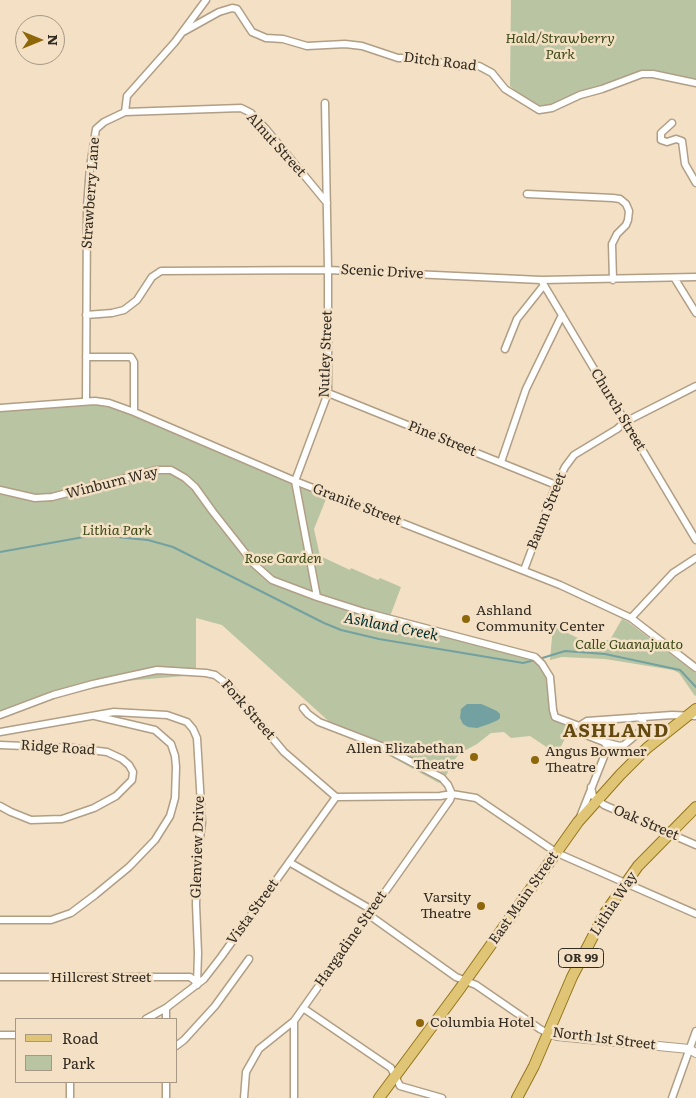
<!DOCTYPE html>
<style>
body{margin:0}
#map{position:relative;width:696px;height:1098px;overflow:hidden;background:#f3e0c5;font-family:Literata,serif}
canvas{display:block}
.legend{position:absolute;left:15px;top:1018px;width:162px;height:65px;box-sizing:border-box;background:#f3e0c5;border:1px solid #a69884;margin:0;padding:6px 9px;list-style:none;font-size:15px;color:#332c22}
.legend li{display:flex;align-items:center;gap:10px;height:25px}
.legend b{width:25px;border:1px solid #a69884}
.north{position:absolute;left:15px;top:15px;width:50px;height:50px;box-sizing:border-box;background:#f3e0c5;border:1px solid #a69884;border-radius:50%;rotate:90deg;font-size:14px;font-weight:700;line-height:20px;text-align:center;color:#332c22}
.north::after{content:'';display:block;margin:auto;width:18px;height:22px;background:#8d670a;clip-path:polygon(50% 0,100% 100%,50% 72%,0 100%)}
</style>
<div id="map">
<canvas width="696" height="1098"></canvas>
<ul class="legend">
<li><b style="height:6px;background:#dfc575"></b>Road</li>
<li><b style="height:14px;background:#b8c4a2"></b>Park</li>
</ul>
<div class="north">N</div>
</div>
<script>
const ctx = document.querySelector('canvas').getContext('2d');
ctx.lineJoin = 'round';
function fill(path, color) { ctx.fillStyle = color; ctx.fill(path, 'evenodd'); }
const toPath = rows => new Path2D(rows.map(r => 'M' + r).join(''));
function stroke(path, color, width, dash) { ctx.strokeStyle = color; ctx.lineWidth = width; ctx.lineCap = dash ? 'butt' : 'round'; ctx.setLineDash(dash || []); ctx.stroke(path); }
function write(font, color, halo, rows, align = 'center') {
  ctx.font = font + ' Literata,serif'; ctx.lineWidth = 5; ctx.setLineDash([]); ctx.textBaseline = 'middle'; ctx.strokeStyle = halo; ctx.fillStyle = color; for (const [text, x, y, turn = 0] of rows) {
    ctx.save(); ctx.translate(x, y); ctx.rotate((+turn || 0) * Math.PI / 180); ctx.textAlign = isNaN(turn) ? turn : align; if (halo) ctx.strokeText(text, 0, 0); ctx.fillText(text, 0, 0); ctx.restore();
  }
}
fill(toPath([
 [511,0,696,0,696,80,648,70,601,86,575,93,546,108,523,98,510,86],
 [102,401,328,494,314,529,320,556,350,570,351,568,378,580,380,578,401,587,389,619,535,657,548,672,554,714,571,727,557,754,530,736,511,738,504,732,491,733,477,744,460,753,451,764,447,774,439,783,333,725,222,625,196,618,196,675,125,681,61,696,0,718,0,408],
 [622,619,628,622,696,673,696,695,695,696,679,673,673,670,605,659,562,657,550,660,553,626,586,642,610,640]
]), '#b8c4a2');
fill(toPath([
 [467,704,481,704,486,706,497,711,500,714,500,718,498,720,489,724,477,728,468,727,463,724,460,718,461,709]
]), '#73a1a1');
stroke(toPath([
 [0,552,95,535,148,540,173,547,324,623,341,630,379,639,523,663,535,660],
 [539,659,565,651,605,654,680,670,696,687]
]), '#73a1a1', 2);
const minor = toPath([
 [183,32,219,12,232,8,237,9,252,32,266,38,283,39,307,46,345,44,362,46,398,58,417,58,459,66,479,66,492,73,505,89,539,110,552,108,580,95,602,89,642,74,653,74,696,83],
 [125,112,127,96,175,42,206,0],
 [672,123,661,133,661,140,667,142,676,139,682,141,685,164,696,183],
 [527,194,613,198,620,199,626,204,629,211,628,220,626,225,617,234,612,244,613,280],
 [675,279,696,313],
 [541,280,696,540],
 [86,315,112,313,124,310,137,300,152,277,161,271,328,270,541,280,696,277],
 [505,349,517,319,544,285],
 [86,357,131,357,134,362,134,412],
 [328,393,556,485],
 [86,401,87,207,90,167,96,129,104,122,125,112,241,108,251,113,266,129,327,203],
 [0,408,95,401,109,403,134,412,295,481,560,585,631,618,696,668],
 [501,462,526,389,562,315],
 [0,490,35,498,52,497,156,470,171,470,185,478,195,487,213,512,254,564,272,580,317,597,364,612,535,657,542,664,550,677,553,710,555,717,579,726,586,735,604,742,607,746,607,749,580,817],
 [524,570,556,485,565,467,574,455,617,429,625,422,696,386],
 [317,597,295,481,328,393,328,270,325,103],
 [631,618,673,573,696,558],
 [303,708,308,714,319,722,381,746,442,778,448,785,452,794,476,798,557,853,696,914],
 [0,715,53,695,93,684,157,670,206,673,215,675,227,684,284,752,336,797,440,796,452,794],
 [579,726,587,721,672,715,696,716],
 [0,732,114,712,167,715,187,722,193,729,197,738,202,822,197,862,196,904,198,953,197,985],
 [604,742,620,746,624,745,643,729,644,724,643,720,639,717],
 [0,745,73,748,107,752,122,759,129,765,133,772,132,780,116,796,94,808,62,819,31,820,11,812,0,806],
 [591,787,593,796,604,805,696,845],
 [289,862,372,910],
 [369,915,456,977,476,985,540,1029,548,1033],
 [0,920,51,920,71,913,95,895,129,867,155,840,170,816,175,798,176,767,175,756,171,744,155,730,95,716],
 [0,977,190,977,194,980,197,985],
 [303,1008,391,1068,400,1086,442,1098],
 [146,1019,166,1008],
 [166,1019,166,1008,204,979,221,957,336,797],
 [0,1035,16,1035],
 [176,1046,184,1040,215,1006,249,959],
 [70,1082,70,1098],
 [166,1098,166,1082],
 [244,1098,246,1072,259,1049,294,1021],
 [294,1098,294,1021,450,800,452,794],
 [672,1098,696,1031]
]);
const tertiary = toPath([
 [548,1033,557,1036,689,1049,696,1053]
]);
const primary = toPath([
 [379,1098,459,990,578,822,620,775,647,748,696,709],
 [517,1098,534,1066,572,977,605,913,638,866,696,807]
]);
stroke(minor, '#b09e85', 9);
stroke(tertiary, '#b09e85', 10);
stroke(primary, '#94761c', 12);
stroke(minor, '#fff', 6);
stroke(tertiary, '#fff', 8);
stroke(primary, '#dfc575', 10);
for (const [x, y, r, color] of [
 [466,619,5,"#8d670a"],
 [474,757,5,"#8d670a"],
 [535,760,5,"#8d670a"],
 [481,906,5,"#8d670a"],
 [420,1023,5,"#8d670a"]
]) { const dot = new Path2D(); dot.arc(x, y, r, 0, 2 * Math.PI); ctx.fillStyle = color; ctx.fill(dot); stroke(dot, '#f3e0c5', 2); }
for (const [x, y, w] of [
 [581,958,45]
]) { const box = new Path2D(); box.roundRect(x - w / 2, y - 9.5, w, 19, 4); ctx.fillStyle = '#f3e0c5'; ctx.fill(box); stroke(box, '#332c22', 1); }
write('bold 12px', '#332c22', null, [
 ["OR 99",581,958]
]);
write('italic 14px', '#3b4913', '#f3e0c5', [
 ["Hald/Strawberry",560,39],
 ["Park",560,55],
 ["Lithia Park",117,531],
 ["Rose Garden",283,559],
 ["Calle Guanajuato",629,645]
]);
write('14px', '#332c22', '#f3e0c5', [
 ["Ditch Road",440,62,7],
 ["Alnut Street",276,145,48],
 ["Strawberry Lane",91,193,-86],
 ["Scenic Drive",382,272,3],
 ["Nutley Street",326,354,-88],
 ["Church Street",618,410,59],
 ["Pine Street",442,439,22],
 ["Winburn Way",112,483,-14],
 ["Granite Street",357,505,21],
 ["Baum Street",547,511,-68],
 ["Fork Street",248,710,49],
 ["Ridge Road",58,748,4],
 ["Oak Street",646,823,23],
 ["Glenview Drive",198,847,-88],
 ["East Main Street",524,898,-55],
 ["Lithia Way",614,904,-57],
 ["Vista Street",253,912,-54],
 ["Hargadine Street",351,939,-55],
 ["Hillcrest Street",101,978],
 ["North 1st Street",604,1039,7]
]);
write('14px', '#332c22', '#f3e0c5', [
 ["Ashland",476,611],
 ["Community Center",476,627],
 ["Allen Elizabethan",464,749,"right"],
 ["Theatre",464,765,"right"],
 ["Angus Bowmer",545,752],
 ["Theatre",545,768],
 ["Varsity",471,898,"right"],
 ["Theatre",471,914,"right"],
 ["Columbia Hotel",430,1023]
], 'left');
write('italic 15px', '#013131', '#f3e0c5', [
 ["Ashland Creek",391,627,11]
]);
ctx.letterSpacing = '1px';
write('bold 19px', '#654a10', '#f3e0c5', [
 ["ASHLAND",616,731]
]);
ctx.letterSpacing = '0px';
</script>
